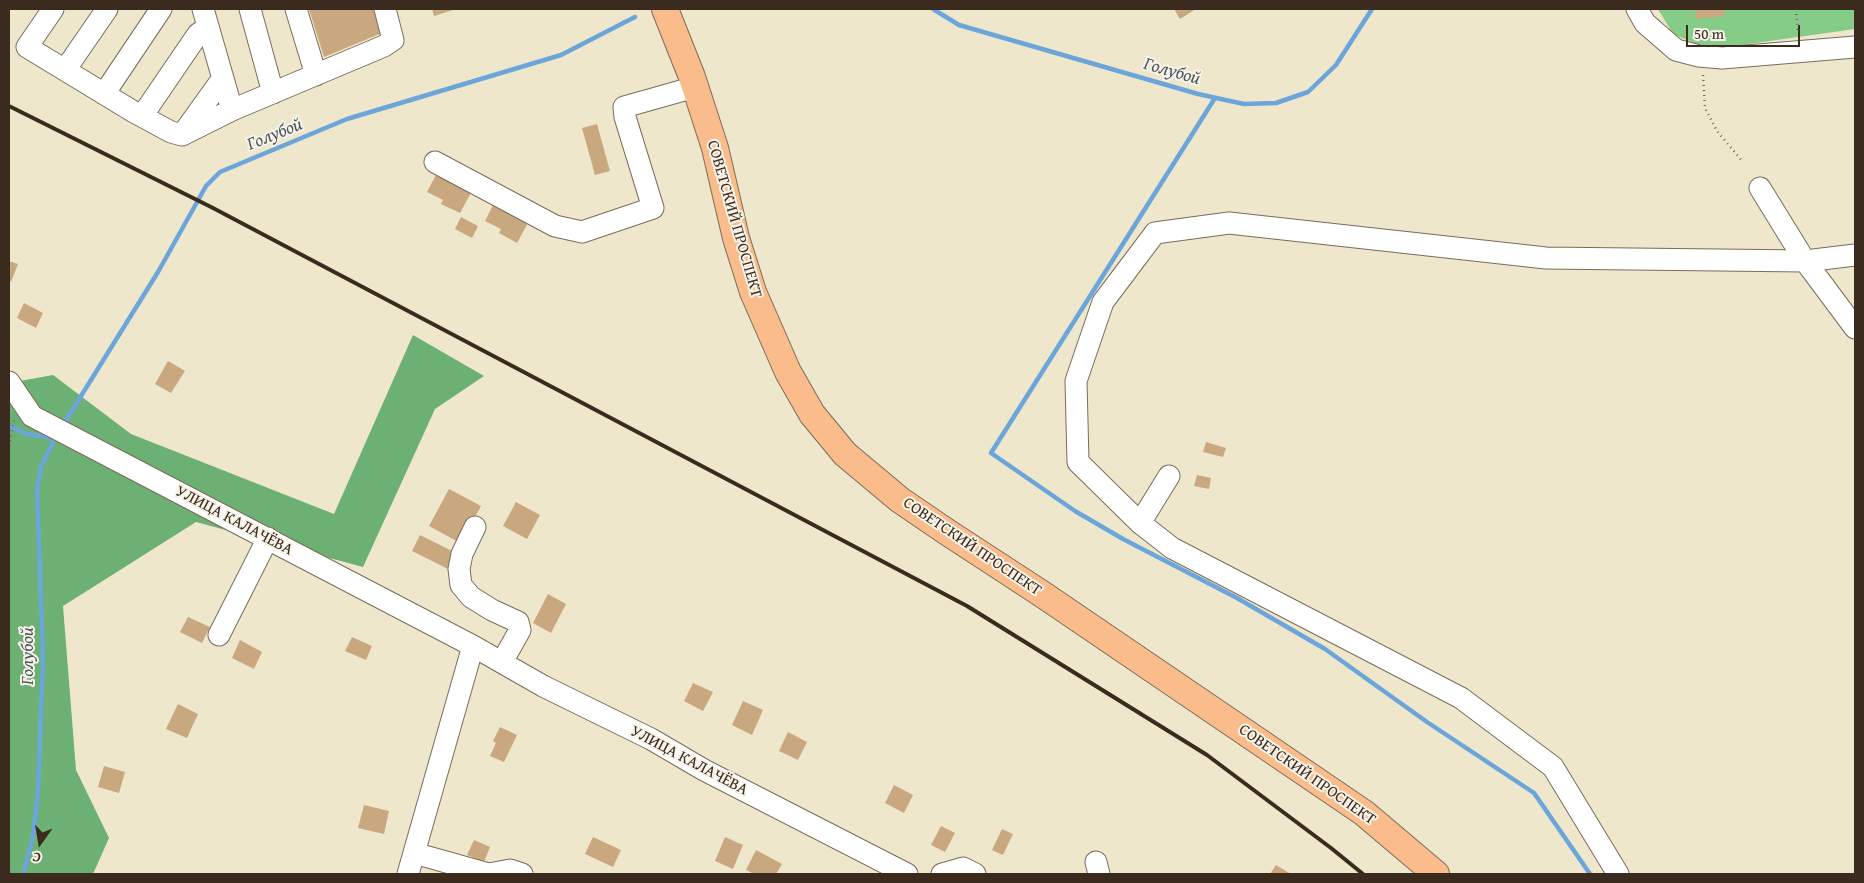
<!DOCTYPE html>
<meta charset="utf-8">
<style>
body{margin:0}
#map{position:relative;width:1864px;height:883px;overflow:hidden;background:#eee7cc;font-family:"Gentium Book Plus",serif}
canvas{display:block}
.frame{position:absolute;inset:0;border:10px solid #3b2a1e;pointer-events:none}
.north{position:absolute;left:15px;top:818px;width:50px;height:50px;-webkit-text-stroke:4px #f7f3e8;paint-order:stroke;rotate:193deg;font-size:14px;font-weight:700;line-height:20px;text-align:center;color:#3b2a1e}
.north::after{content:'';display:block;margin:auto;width:18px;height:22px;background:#3b2a1e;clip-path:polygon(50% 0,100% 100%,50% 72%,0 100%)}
.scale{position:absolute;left:1686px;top:25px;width:114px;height:22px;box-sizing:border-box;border:2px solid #3b2a1e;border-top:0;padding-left:6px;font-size:15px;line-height:18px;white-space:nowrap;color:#3b2a1e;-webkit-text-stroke:4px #f7f3e8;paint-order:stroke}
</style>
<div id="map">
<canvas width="1864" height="883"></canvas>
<div class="frame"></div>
<div class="north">С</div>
<div class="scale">50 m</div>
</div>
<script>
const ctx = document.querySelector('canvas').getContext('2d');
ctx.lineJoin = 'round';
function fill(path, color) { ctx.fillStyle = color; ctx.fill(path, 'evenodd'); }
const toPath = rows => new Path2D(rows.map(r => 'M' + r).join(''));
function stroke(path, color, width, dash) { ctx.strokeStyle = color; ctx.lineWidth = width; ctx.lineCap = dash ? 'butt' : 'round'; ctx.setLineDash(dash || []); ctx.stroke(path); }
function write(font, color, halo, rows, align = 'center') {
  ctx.font = font + ' "Gentium Book Plus",serif'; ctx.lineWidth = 4; ctx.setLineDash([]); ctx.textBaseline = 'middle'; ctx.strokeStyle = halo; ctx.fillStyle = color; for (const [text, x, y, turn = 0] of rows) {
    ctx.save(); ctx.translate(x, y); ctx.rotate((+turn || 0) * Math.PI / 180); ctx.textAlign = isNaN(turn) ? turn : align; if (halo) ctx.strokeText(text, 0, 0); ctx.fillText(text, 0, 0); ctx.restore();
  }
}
fill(toPath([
 [1658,9,1855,9,1855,29,1727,47,1696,44,1673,34]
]), '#85cc88');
fill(toPath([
 [413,335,484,376,435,409,363,567,196,522,63,606,76,770,109,838,93,874,9,874,9,383,53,375,131,434,334,514]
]), '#6cb074');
stroke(toPath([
 [933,9,959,25,1198,94,1244,104,1276,103,1308,92,1336,65,1372,9],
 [1215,98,991,453,1075,511,1123,539,1237,598,1325,649,1427,722,1534,793,1590,874],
 [63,425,158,272,206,186,220,172,347,119,561,55,635,17],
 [9,426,27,434,54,438],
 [23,874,33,837,38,791,43,657,37,489,41,467,56,436]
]), '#6ba5da', 4.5);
fill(toPath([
 [309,9,376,9,382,33,324,57],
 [432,9,456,9,434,16],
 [1174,9,1196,9,1180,19],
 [1695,9,1724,9,1724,16,1696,19],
 [597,124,610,171,595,175,582,128],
 [438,171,473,189,460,213,441,204,443,200,427,192],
 [495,201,530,219,517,243,499,233,501,229,485,221],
 [461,217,478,226,472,238,455,229],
 [9,261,18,264,11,282,9,281],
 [24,303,43,313,36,328,17,318],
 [168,361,185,371,171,393,155,384],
 [1206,442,1226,448,1223,457,1203,452],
 [1197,475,1211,478,1209,489,1194,486],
 [449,489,481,506,460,543,429,526],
 [516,502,540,515,527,539,503,526],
 [420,535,456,553,448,569,412,551],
 [548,594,566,604,551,633,533,623],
 [188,617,210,627,202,643,180,632],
 [352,637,372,646,366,660,345,651],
 [240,640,262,652,254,669,232,658],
 [693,683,713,692,703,711,684,701],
 [743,701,763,710,752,735,732,725],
 [178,704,198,714,187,738,166,729],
 [500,727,517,735,504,762,490,756,496,743,493,741],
 [788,732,807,742,798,760,779,751],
 [104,766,125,772,119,793,98,787],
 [894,785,913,795,904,813,885,803],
 [364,805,389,811,384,834,358,828],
 [941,826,955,833,945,852,931,845],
 [1002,829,1013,834,1003,855,992,850],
 [593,837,621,850,613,867,585,854],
 [725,837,743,845,733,869,715,861],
 [474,840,490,847,484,862,467,855],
 [756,850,782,864,776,874,754,874,746,870],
 [1276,865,1291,874,1270,874]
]), '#c9a87f');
const minor = toPath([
 [53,9,27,47,134,112,171,132,182,135,232,110,384,46,393,40,385,9],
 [203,9,232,110],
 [250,9,273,93],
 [296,9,316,75],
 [1637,9,1645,23,1676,50,1699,56,1722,58,1855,47],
 [65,70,107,9],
 [104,94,161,9],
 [142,116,198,34,208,27],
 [182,135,223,78],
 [435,162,555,226,582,232,653,208,625,117,624,107,695,87],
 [1760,188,1805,261,1855,328],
 [9,382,32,416,473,646,543,686,651,739,704,770,907,874],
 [1140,523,1169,476],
 [475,527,462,554,459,569,461,585,471,597,492,610,518,622,520,630,502,662],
 [219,635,268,538],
 [414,853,489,874,510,870,522,874],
 [1096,862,1099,874],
 [408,874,473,646],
 [942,874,963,868,975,874],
 [1618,874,1553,767,1461,698,1172,548,1140,523,1078,462,1076,381,1103,302,1155,233,1229,223,1546,258,1805,261,1855,255]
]);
const major = toPath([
 [665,9,692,77,715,148,736,238,753,292,788,372,812,414,845,454,900,500,947,532,1042,594,1364,813,1436,874]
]);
stroke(minor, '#7a6c5b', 23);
stroke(major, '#7a6c5b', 28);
stroke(toPath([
 [1796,9,1798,33],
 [1703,75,1705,108,1717,131,1743,162],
 [9,446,14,420]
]), '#7a6c5b', 2.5, [1, 4]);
stroke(minor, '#fff', 21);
stroke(major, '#fabc8b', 26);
stroke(toPath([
 [9,106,213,208,967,606,1207,755,1331,848,1363,874]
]), '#3b2a1e', 4);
write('16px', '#3b2a1e', '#f7f3e8', [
 ["СОВЕТСКИЙ ПРОСПЕКТ",734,219,74],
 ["УЛИЦА КАЛАЧЁВА",234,521,28],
 ["СОВЕТСКИЙ ПРОСПЕКТ",972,547,34],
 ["УЛИЦА КАЛАЧЁВА",689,761,28],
 ["СОВЕТСКИЙ ПРОСПЕКТ",1307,775,35]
]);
write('italic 18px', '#4c5560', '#f7f3e8', [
 ["Голубой",1172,72,16],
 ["Голубой",275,135,-22],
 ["Голубой",28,656,-90]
]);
</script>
